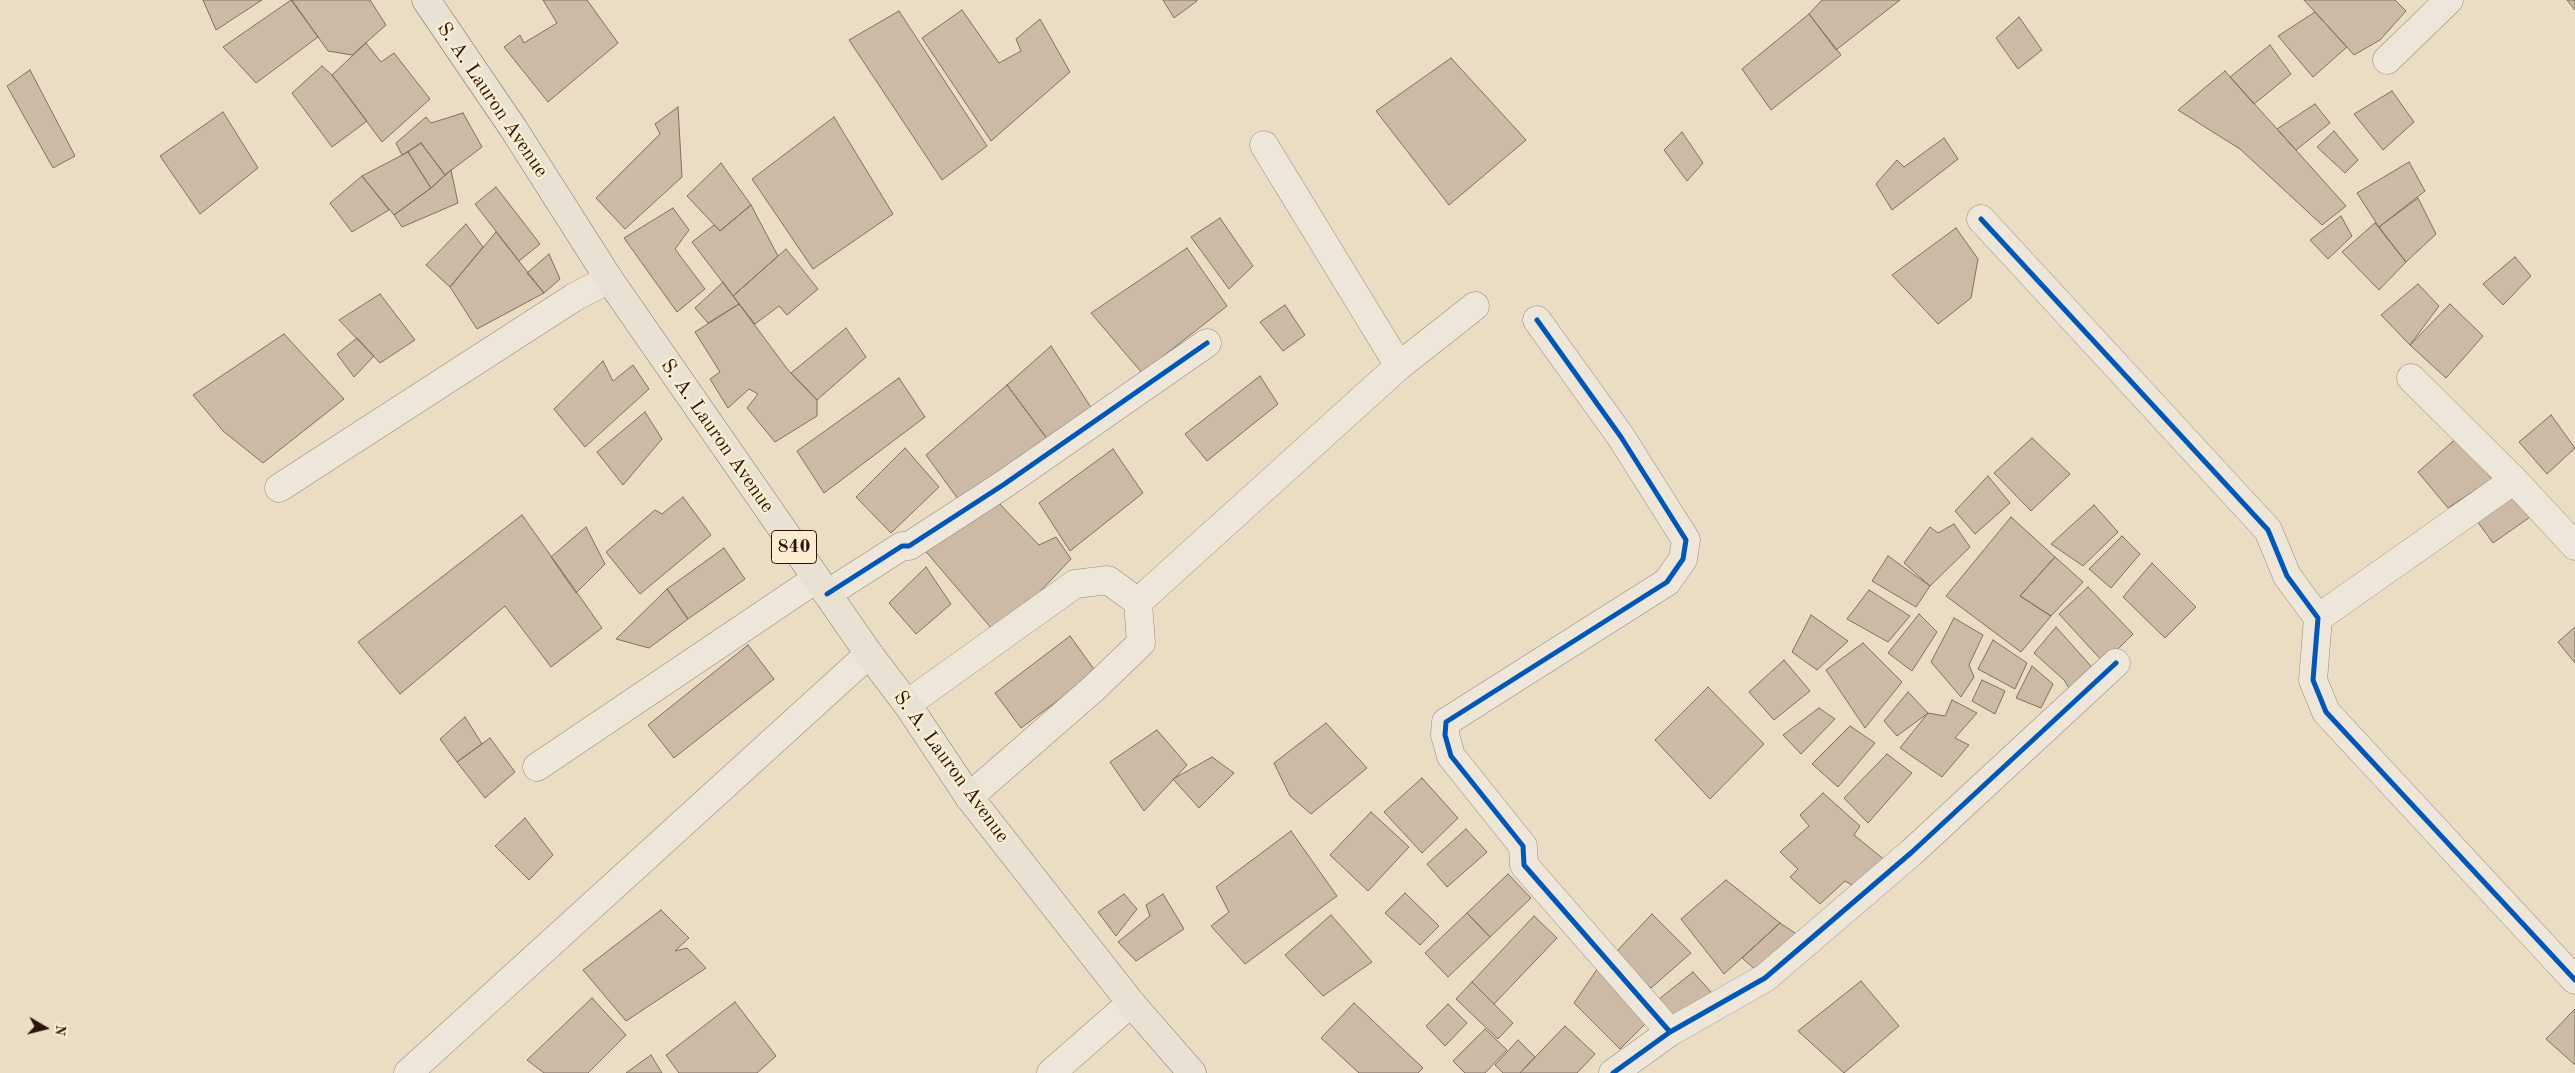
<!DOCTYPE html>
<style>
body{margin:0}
#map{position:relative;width:2575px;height:1073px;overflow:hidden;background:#eaddc4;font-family:"Old Standard TT",serif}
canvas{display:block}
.north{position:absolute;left:20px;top:1003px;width:50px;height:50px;-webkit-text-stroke:4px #fbedcf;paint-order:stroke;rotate:98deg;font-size:14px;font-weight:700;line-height:20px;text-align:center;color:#2d140a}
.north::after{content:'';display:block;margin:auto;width:18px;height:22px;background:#2d140a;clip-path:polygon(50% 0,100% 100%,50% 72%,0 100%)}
</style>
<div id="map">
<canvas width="2575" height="1073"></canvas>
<div class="north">N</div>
</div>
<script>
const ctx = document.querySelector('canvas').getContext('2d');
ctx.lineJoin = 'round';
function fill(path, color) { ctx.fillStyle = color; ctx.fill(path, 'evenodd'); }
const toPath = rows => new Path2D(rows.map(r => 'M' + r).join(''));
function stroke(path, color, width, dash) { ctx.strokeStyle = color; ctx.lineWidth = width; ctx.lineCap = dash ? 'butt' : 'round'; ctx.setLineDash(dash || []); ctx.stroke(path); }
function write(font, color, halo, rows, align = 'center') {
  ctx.font = font + ' "Old Standard TT",serif'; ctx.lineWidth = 5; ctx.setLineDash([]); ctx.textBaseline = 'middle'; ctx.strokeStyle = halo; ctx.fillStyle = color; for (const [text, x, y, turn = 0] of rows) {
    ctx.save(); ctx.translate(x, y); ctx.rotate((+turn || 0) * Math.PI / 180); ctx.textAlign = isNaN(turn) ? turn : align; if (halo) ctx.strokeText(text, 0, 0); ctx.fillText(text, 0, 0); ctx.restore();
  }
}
const building = toPath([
 [203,0,262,0,216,30,203,0],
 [291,0,318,37,256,83,223,47,291,0],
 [292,0,370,0,386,25,352,55,328,51,292,0],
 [543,0,587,0,618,43,548,102,504,47,520,35,524,43,557,23,543,0],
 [1163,0,1197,0,1197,1,1174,18,1163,0],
 [1822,0,1900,0,1836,50,1809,14,1822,0],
 [2304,0,2395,0,2406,11,2380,40,2354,55,2304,0],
 [2567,0,2575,0,2575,10,2567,0],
 [962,10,999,63,1021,51,1016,39,1040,19,1070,72,991,141,922,38,962,10],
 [899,11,987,146,942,180,849,40,899,11],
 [2315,12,2347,47,2313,77,2278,36,2315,12],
 [1809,14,1841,55,1771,110,1742,69,1809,14],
 [2019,17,2042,50,2018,69,1996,38,2019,17],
 [366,43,381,62,394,53,430,99,382,142,332,75,366,43],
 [2270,45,2291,74,2254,104,2230,77,2270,45],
 [1451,58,1526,140,1449,205,1376,111,1451,58],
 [322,66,332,75,367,121,332,147,292,93,322,66],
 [30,70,75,156,53,168,7,86,30,70],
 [2225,71,2346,206,2322,225,2240,149,2178,110,2225,71],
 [2392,91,2414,122,2383,150,2354,114,2392,91],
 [2315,104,2330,123,2296,150,2277,129,2315,104],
 [678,107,682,177,625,229,596,198,660,134,655,124,678,107],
 [223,112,258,168,200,214,160,156,223,112],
 [463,113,482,147,445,175,421,143,402,155,396,143,426,117,431,123,463,113],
 [834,117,893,214,813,269,752,179,834,117],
 [2334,131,2358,160,2345,173,2317,147,2334,131],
 [1682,132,1703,163,1687,181,1664,150,1682,132],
 [1944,138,1958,159,1892,210,1876,184,1897,160,1904,167,1944,138],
 [421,143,445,175,431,188,408,152,421,143],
 [408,152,431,188,394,215,362,176,408,152],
 [2409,162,2425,191,2379,227,2357,193,2409,162],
 [721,163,751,205,720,231,687,196,721,163],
 [451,170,458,203,402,227,394,215,431,188,451,170],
 [362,176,389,210,352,232,330,203,362,176],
 [496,187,540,244,519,261,475,204,496,187],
 [2418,198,2436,234,2406,262,2379,227,2418,198],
 [751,205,778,256,733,296,692,242,714,225,720,231,751,205],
 [673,208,689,230,675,249,705,289,677,312,624,238,673,208],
 [2341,216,2352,236,2328,259,2310,240,2341,216],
 [1220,218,1253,266,1229,289,1191,237,1220,218],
 [2375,223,2406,262,2379,290,2342,252,2375,223],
 [466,224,483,247,450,287,426,265,466,224],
 [1956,228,1978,259,1971,298,1938,324,1892,275,1956,228],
 [496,232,544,293,477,329,450,287,496,232],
 [1187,248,1227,306,1142,373,1091,313,1187,248],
 [786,249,818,289,787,315,779,306,755,324,733,296,786,249],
 [549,254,560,279,544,293,527,273,549,254],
 [2515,257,2531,276,2503,305,2483,284,2515,257],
 [723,282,739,304,708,323,695,308,723,282],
 [2418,284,2439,306,2410,345,2381,315,2418,284],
 [380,294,415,340,380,363,339,320,380,294],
 [739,304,788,370,817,400,817,416,775,442,747,408,758,394,749,389,728,408,710,379,720,372,695,332,739,304],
 [2450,304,2483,336,2446,378,2410,345,2450,304],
 [1285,305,1305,335,1283,351,1260,322,1285,305],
 [846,328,866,357,817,400,791,373,846,328],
 [284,334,344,399,263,463,223,431,193,395,284,334],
 [357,338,374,356,354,377,337,354,357,338],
 [1051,346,1092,409,1048,440,1007,385,1051,346],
 [603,361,613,381,633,365,649,389,585,447,554,409,603,361],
 [1260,376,1278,404,1207,461,1185,434,1260,376],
 [899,378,925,417,824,493,797,451,899,378],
 [1007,385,1048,440,961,503,926,455,1007,385],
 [645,412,662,439,623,485,597,452,645,412],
 [2551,415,2575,448,2547,474,2519,442,2551,415],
 [2458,437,2492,479,2448,508,2418,472,2458,437],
 [2032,438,2070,474,2031,511,1994,473,2032,438],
 [905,448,939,487,891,533,856,497,905,448],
 [1113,449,1143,493,1070,551,1039,503,1113,449],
 [1988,476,2010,503,1975,534,1955,511,1988,476],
 [2513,487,2533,515,2493,543,2472,514,2513,487],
 [683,497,711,535,640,594,606,552,655,510,662,514,683,497],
 [993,497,1039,545,1056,537,1071,559,998,636,922,547,993,497],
 [2094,505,2118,532,2083,566,2051,544,2094,505],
 [522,515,602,628,551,667,505,606,400,694,358,642,522,515],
 [2011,517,2055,557,2020,596,2051,616,2021,652,1946,596,2011,517],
 [1954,524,1970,547,1930,586,1904,563,1930,527,1938,533,1954,524],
 [586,527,605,564,576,593,551,557,586,527],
 [2122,536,2140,554,2111,588,2089,569,2122,536],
 [724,548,745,579,688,619,667,589,724,548],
 [1888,556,1930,586,1916,607,1872,581,1888,556],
 [2055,557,2083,582,2051,616,2020,596,2055,557],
 [2152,563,2196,607,2165,638,2123,597,2152,563],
 [926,567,951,604,916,634,889,603,926,567],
 [2088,587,2133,634,2104,663,2059,614,2088,587],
 [667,589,688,619,649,648,616,639,667,589],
 [1869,590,1910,616,1888,642,1847,619,1869,590],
 [1919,614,1937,632,1912,671,1888,653,1919,614],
 [1811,615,1848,641,1817,670,1792,652,1811,615],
 [1954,618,1983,635,1969,665,1974,677,1961,697,1931,662,1954,618],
 [2056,627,2098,674,2076,699,2064,680,2034,653,2056,627],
 [2575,627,2575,663,2558,642,2575,627],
 [1070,636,1096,672,1021,728,995,693,1070,636],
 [1993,640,2027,663,2015,689,1978,669,1993,640],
 [1863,643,1902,682,1865,728,1826,670,1863,643],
 [748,645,774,679,674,758,648,725,748,645],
 [1784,660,1810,691,1774,720,1749,692,1784,660],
 [2032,666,2053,684,2041,708,2016,698,2032,666],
 [1982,680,2005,691,1995,714,1972,701,1982,680],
 [1708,687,1764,744,1710,799,1655,740,1708,687],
 [1908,692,1928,713,1897,736,1884,721,1908,692],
 [1952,700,1977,713,1955,738,1969,745,1942,777,1900,748,1928,713,1945,716,1952,700],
 [1819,708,1835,719,1801,754,1783,735,1819,708],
 [465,717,482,744,457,762,440,739,465,717],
 [1326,723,1367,768,1311,814,1290,796,1274,763,1326,723],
 [1850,726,1875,743,1838,787,1812,764,1850,726],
 [1157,730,1187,765,1144,811,1110,762,1157,730],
 [490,738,515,772,485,798,457,762,490,738],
 [1887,754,1912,773,1868,823,1844,798,1887,754],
 [1212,757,1234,773,1199,808,1173,779,1212,757],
 [1422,778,1458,818,1422,853,1384,812,1422,778],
 [1823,793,1860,826,1854,835,1892,866,1864,892,1845,881,1820,904,1790,877,1798,869,1780,852,1809,826,1800,815,1823,793],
 [1371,812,1409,847,1368,891,1330,855,1371,812],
 [525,818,553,855,529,880,495,846,525,818],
 [1466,829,1487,852,1447,887,1427,864,1466,829],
 [1291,831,1337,896,1245,964,1211,926,1229,912,1216,887,1291,831],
 [1508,874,1531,898,1490,937,1467,913,1508,874],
 [1726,880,1780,923,1724,974,1681,919,1726,880],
 [1405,893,1439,926,1420,945,1385,913,1405,893],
 [1124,894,1137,909,1116,936,1098,912,1124,894],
 [1163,894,1184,929,1136,961,1118,942,1150,916,1146,905,1163,894],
 [661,910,689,938,675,951,687,948,706,968,626,1021,583,970,661,910],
 [1467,913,1490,937,1448,977,1425,953,1467,913],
 [1652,914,1691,953,1651,988,1614,954,1652,914],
 [1331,915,1372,962,1323,996,1285,955,1331,915],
 [1534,916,1557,938,1494,1004,1472,982,1534,916],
 [1780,923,1804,939,1758,972,1742,958,1780,923],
 [1598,968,1650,1019,1620,1049,1574,1003,1598,968],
 [1693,972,1711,992,1674,1028,1654,1003,1693,972],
 [1861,981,1899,1026,1844,1073,1798,1031,1861,981],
 [1472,982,1513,1023,1498,1039,1456,999,1472,982],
 [592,998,626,1035,588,1073,544,1073,527,1060,592,998],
 [735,1002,776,1056,757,1073,679,1073,666,1055,735,1002],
 [1354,1003,1423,1068,1418,1073,1359,1073,1321,1038,1354,1003],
 [1448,1004,1467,1023,1445,1046,1426,1026,1448,1004],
 [2575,1009,2575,1065,2546,1039,2575,1009],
 [1565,1026,1595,1054,1577,1073,1520,1073,1565,1026],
 [1485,1029,1507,1050,1485,1073,1465,1073,1453,1061,1485,1029],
 [1518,1040,1535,1057,1520,1073,1503,1073,1495,1065,1518,1040],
 [651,1055,662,1073,626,1073,651,1055]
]);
fill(building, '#ccbaa6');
stroke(building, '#7c7164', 1);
const minor = toPath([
 [2387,60,2449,0],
 [1264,145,1399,366],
 [1981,219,2268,530,2287,576,2318,618,2313,680,2326,712,2575,980],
 [1537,320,1621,437,1686,540,1683,559,1667,582,1446,722,1445,735,1451,756,1523,846,1524,865,1670,1032],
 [2411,378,2514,480,2575,546],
 [279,488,573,298,609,279],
 [827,594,902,546,909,546,1003,485,1207,343],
 [1138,602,1399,366,1475,306],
 [2318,618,2514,480],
 [907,704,1075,584,1108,580,1138,602,1141,643,1093,689,969,797],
 [537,767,816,579],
 [408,1073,869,654],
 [1051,1073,1131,1003],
 [1613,1073,1670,1032,1765,978,1912,852,2116,663]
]);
const highway = toPath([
 [426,0,513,128,609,279,869,654,907,704,969,797,1131,1003,1192,1073]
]);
stroke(minor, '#968c7d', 29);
stroke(highway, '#7c7164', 29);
stroke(minor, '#ede6d9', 28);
stroke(highway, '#e9e2d3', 28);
stroke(toPath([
 [1981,219,2268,530,2287,576,2318,618,2313,680,2326,712,2575,980],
 [1537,320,1621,437,1686,540,1683,559,1667,582,1446,722,1445,735,1451,756,1523,846,1524,865,1670,1032],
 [827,594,902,546,909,546,1003,485,1207,343],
 [1613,1073,1670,1032,1765,978,1912,852,2116,663]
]), '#0057b8', 5);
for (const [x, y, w] of [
 [794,547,45]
]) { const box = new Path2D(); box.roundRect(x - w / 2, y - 16.5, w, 33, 4); ctx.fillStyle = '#fbedcf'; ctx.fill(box); stroke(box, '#2d140a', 1); }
write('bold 19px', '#2d140a', null, [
 ["840",794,547]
]);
write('20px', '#2d140a', '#fbedcf', [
 ["S. A. Lauron Avenue",492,100,56],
 ["S. A. Lauron Avenue",717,436,55],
 ["S. A. Lauron Avenue",951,767,54]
]);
</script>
